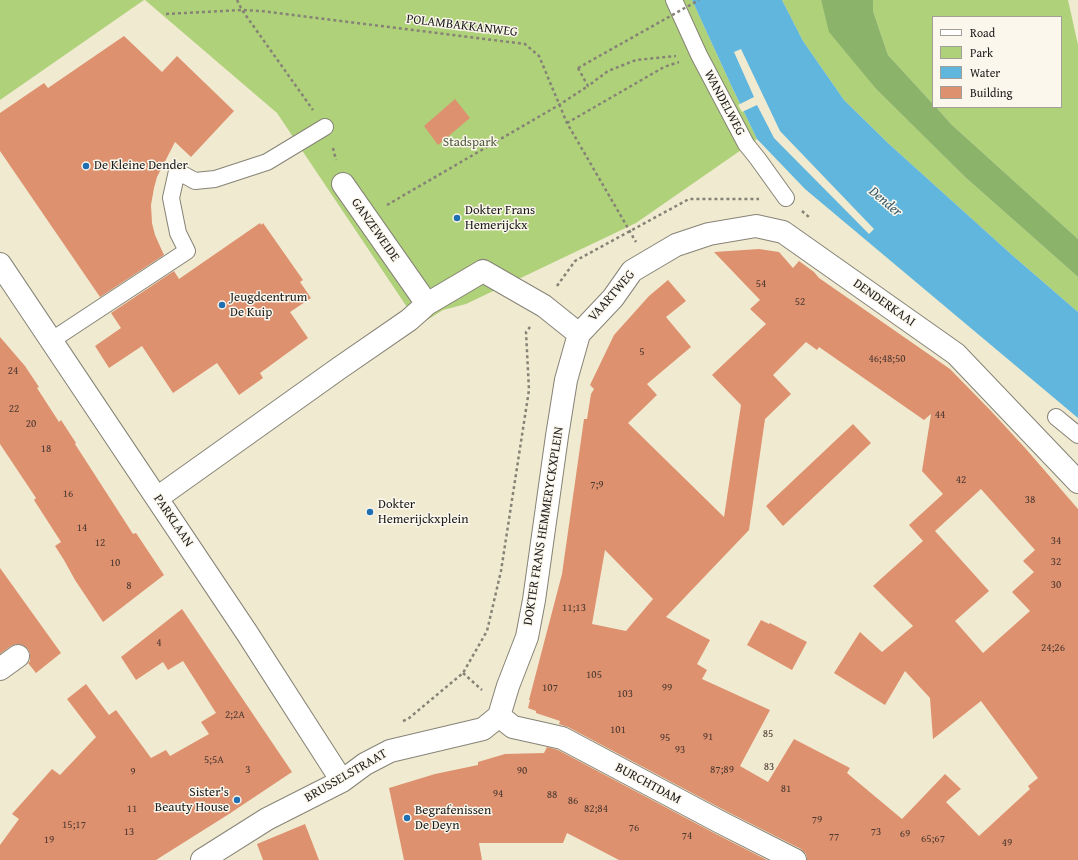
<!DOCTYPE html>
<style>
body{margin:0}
#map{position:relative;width:1078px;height:860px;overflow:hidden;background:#f0ead1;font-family:"Gentium Book Plus",serif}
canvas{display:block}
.legend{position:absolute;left:932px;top:16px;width:130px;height:92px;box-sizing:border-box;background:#fbf7ec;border:1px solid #a29f99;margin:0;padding:5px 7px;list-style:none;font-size:12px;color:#1c1c1c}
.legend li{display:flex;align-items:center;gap:8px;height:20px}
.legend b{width:20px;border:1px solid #a29f99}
</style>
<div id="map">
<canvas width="1078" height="860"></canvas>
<ul class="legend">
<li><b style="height:5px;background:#fff"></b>Road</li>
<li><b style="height:11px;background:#afd17a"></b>Park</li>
<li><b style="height:11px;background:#61b6dd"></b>Water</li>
<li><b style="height:11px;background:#de916f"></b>Building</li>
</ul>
</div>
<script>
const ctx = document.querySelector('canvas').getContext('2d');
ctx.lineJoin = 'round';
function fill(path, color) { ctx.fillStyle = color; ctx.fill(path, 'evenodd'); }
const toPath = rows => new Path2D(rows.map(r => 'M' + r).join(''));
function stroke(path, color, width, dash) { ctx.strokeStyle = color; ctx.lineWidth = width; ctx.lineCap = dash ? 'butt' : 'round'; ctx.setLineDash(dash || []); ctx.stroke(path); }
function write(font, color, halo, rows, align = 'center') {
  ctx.font = font + ' "Gentium Book Plus",serif'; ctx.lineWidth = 3; ctx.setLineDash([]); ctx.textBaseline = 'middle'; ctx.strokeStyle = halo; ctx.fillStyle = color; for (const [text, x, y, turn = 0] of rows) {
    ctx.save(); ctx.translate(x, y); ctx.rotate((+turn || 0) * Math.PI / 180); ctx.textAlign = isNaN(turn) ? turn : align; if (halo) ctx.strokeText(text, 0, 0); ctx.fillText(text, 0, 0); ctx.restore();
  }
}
fill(toPath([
 [0,0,144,0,0,100],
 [145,0,692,0,731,85,757,139,636,223,466,304,443,310,419,325,277,113],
 [782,0,821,0,830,32,876,89,965,177,1078,277,1078,312,1012,255,889,144,844,100,803,41],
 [873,0,1068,0,1078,45,1078,239,951,124,936,107,1061,107,1061,17,933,17,933,104,888,55,873,11]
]), '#afd17a');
fill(toPath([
 [821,0,873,0,873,11,888,55,933,104,933,107,936,107,951,124,1078,239,1078,277,965,177,876,89,829,32]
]), '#8bb36a');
fill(toPath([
 [692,0,782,0,803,41,844,100,889,144,1012,255,1078,312,1078,418,805,189,757,139,731,85]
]), '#61b6dd');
fill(toPath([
 [741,49,780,131,874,229,869,234,774,138,757,105,742,112,738,105,754,97,734,52]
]), '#f0ead1');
fill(toPath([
 [124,36,162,72,177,56,234,111,191,157,175,142,157,177,154,188,151,205,152,223,155,235,164,255,100,297,0,151,0,113,44,83,48,88],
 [455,99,470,118,438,145,424,126],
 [260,223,261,225,263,223,303,280,300,282,311,298,290,312,308,338,260,373,263,378,239,395,217,363,173,393,142,346,109,368,95,346,121,328,111,313,174,271,179,279],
 [759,249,779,252,793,268,799,261,814,272,819,278,950,369,992,412,1026,449,1078,509,1078,860,807,860,806,854,801,849,726,811,568,727,559,724,560,721,536,713,536,711,528,708,530,700,529,700,562,574,584,419,587,419,591,394,594,389,590,385,614,335,649,296,668,280,686,301,666,317,691,347,647,384,657,395,628,423,724,517,741,405,712,375,766,324,750,309,760,300,714,252],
 [806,342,817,350,819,347,924,420,931,414,922,471,943,494,909,525,923,541,873,586,913,626,882,652,860,632,834,673,885,705,905,671,930,698,933,739,981,701,1038,778,1028,786,1030,789,979,836,946,802,961,789,945,774,902,819,847,773,850,768,794,739,768,782,740,766,770,710,702,679,707,670,697,664,710,640,666,617,749,530,765,419,791,394,773,375],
 [981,489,1035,550,1023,561,1034,572,1012,592,1030,611,983,653,955,621,989,591,935,531],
 [605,550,653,599,626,631,592,624],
 [0,337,25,366,39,387,37,388,59,422,61,420,76,443,75,444,133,534,136,533,164,575,103,622,75,580,64,560,55,546,61,542,34,500,36,498,0,444],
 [853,424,871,443,783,526,766,506],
 [0,568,61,653,36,673,28,663,30,661,30,654,28,649,23,645,16,644,11,646,0,654],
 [182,609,292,772,229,814,156,860,0,860,0,845,19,819,12,814,52,769,60,775,96,737,67,699,86,684,109,715,116,710,151,758,166,750,170,756,209,734,201,722,216,713,183,661,168,670,163,662,136,680,121,657],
 [761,620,769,624,770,623,807,642,792,670,747,645],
 [547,747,558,750,714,833,767,860,619,860,567,833,563,843,479,843,482,860,404,860,389,788,435,774,478,765,478,762,505,754,544,753],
 [305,824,319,860,263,860,257,844]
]), '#de916f');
const service = toPath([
 [674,0,699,55,746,144,758,159,786,198],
 [52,340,187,251,178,233,171,198,177,171,195,181,215,179,267,162,325,127],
 [1056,417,1078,435]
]);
const minor = toPath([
 [343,184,427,304],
 [0,264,247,633,342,781],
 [157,498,338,369,409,320,427,304,483,271,544,306,579,334],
 [0,669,18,656],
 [499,716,508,686,527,637,534,600,557,436,566,380,579,334,613,298,632,271,676,245,709,234,756,226,783,232,956,354,1078,482],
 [499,716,513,727,540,733,562,738,720,822,795,860],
 [202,860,267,819,342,781,365,764,390,751,483,729,499,716]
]);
stroke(service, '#868376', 18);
stroke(minor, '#868376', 24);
stroke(toPath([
 [237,0,242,10,313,110],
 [166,14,242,10,261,11,525,44,539,56,567,123,636,242],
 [578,68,588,86,608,71,636,60,676,56],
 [567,123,664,67,679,62],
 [333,148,336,160],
 [387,205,559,105,588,86],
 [802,211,810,218],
 [557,286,575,261,689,199,759,199],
 [463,673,482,690],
 [403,721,408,719,463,673,487,631,501,571,529,390,526,332,530,327]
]), '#868376', 2.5, [3, 3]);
stroke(service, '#fff', 16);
stroke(minor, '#fff', 22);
stroke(toPath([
 [578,68,699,0]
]), '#868376', 2.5, [3, 3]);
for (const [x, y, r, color] of [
 [86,166,4,"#1f6fb2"],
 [457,218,4,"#1f6fb2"],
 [222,305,4,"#1f6fb2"],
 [370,512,4,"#1f6fb2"],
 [237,800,4,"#1f6fb2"],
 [407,818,4,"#1f6fb2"]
]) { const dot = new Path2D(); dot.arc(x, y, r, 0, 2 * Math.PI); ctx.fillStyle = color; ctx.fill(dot); stroke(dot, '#fbf7ec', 1.5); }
write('11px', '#4c3931', null, [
 ["54",761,284],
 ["52",800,302],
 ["5",642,352],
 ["46;48;50",887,359],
 ["24",13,371],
 ["22",14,409],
 ["44",940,415],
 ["20",31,424],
 ["18",46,449],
 ["42",961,480],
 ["7;9",597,485],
 ["16",68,494],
 ["38",1030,500],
 ["14",82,528],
 ["34",1056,541],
 ["12",100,543],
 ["32",1056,562],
 ["10",115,563],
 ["30",1056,585],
 ["8",129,586],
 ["11;13",574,608],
 ["4",159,643],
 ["24;26",1053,648],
 ["105",594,675],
 ["107",550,688],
 ["99",667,688],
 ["103",625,694],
 ["2;2A",235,715],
 ["101",618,730],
 ["85",768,734],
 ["91",708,737],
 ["95",665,738],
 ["93",680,750],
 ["5;5A",214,760],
 ["83",769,767],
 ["3",248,770],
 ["87;89",722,770],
 ["90",522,771],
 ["9",133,772],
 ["81",786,789],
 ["94",498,794],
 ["88",552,795],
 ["86",573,801],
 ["11",132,809],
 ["82;84",596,809],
 ["79",817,820],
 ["15;17",74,825],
 ["76",634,828],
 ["13",129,832],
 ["73",876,832],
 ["69",905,834],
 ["74",687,836],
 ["77",834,837],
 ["65;67",933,839],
 ["19",49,840],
 ["49",1007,843]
]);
write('13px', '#1c1c1c', '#fbf7ec', [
 ["POLAMBAKKANWEG",462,26,7],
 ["WANDELWEG",724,103,62],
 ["GANZEWEIDE",375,230,55],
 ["VAARTWEG",612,296,-49],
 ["DENDERKAAI",884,303,35],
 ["PARKLAAN",173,521,56],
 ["DOKTER FRANS HEMMERYCKXPLEIN",544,526,-81],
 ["BRUSSELSTRAAT",346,776,-30],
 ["BURCHTDAM",648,784,28]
]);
write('13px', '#4f5b3d', '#fbf7ec', [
 ["Stadspark",470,143]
]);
write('13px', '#1c1c1c', '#fbf7ec', [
 ["De Kleine Dender",94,166],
 ["Dokter Frans",465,211],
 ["Hemerijckx",465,226],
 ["Jeugdcentrum",230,298],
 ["De Kuip",230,313],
 ["Dokter",378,505],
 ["Hemerijckxplein",378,520],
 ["Sister's",229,793,"right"],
 ["Beauty House",229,808,"right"],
 ["Begrafenissen",415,811],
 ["De Deyn",415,826]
], 'left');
write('italic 14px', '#385a69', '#fbf7ec', [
 ["Dender",885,202,40]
]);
</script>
